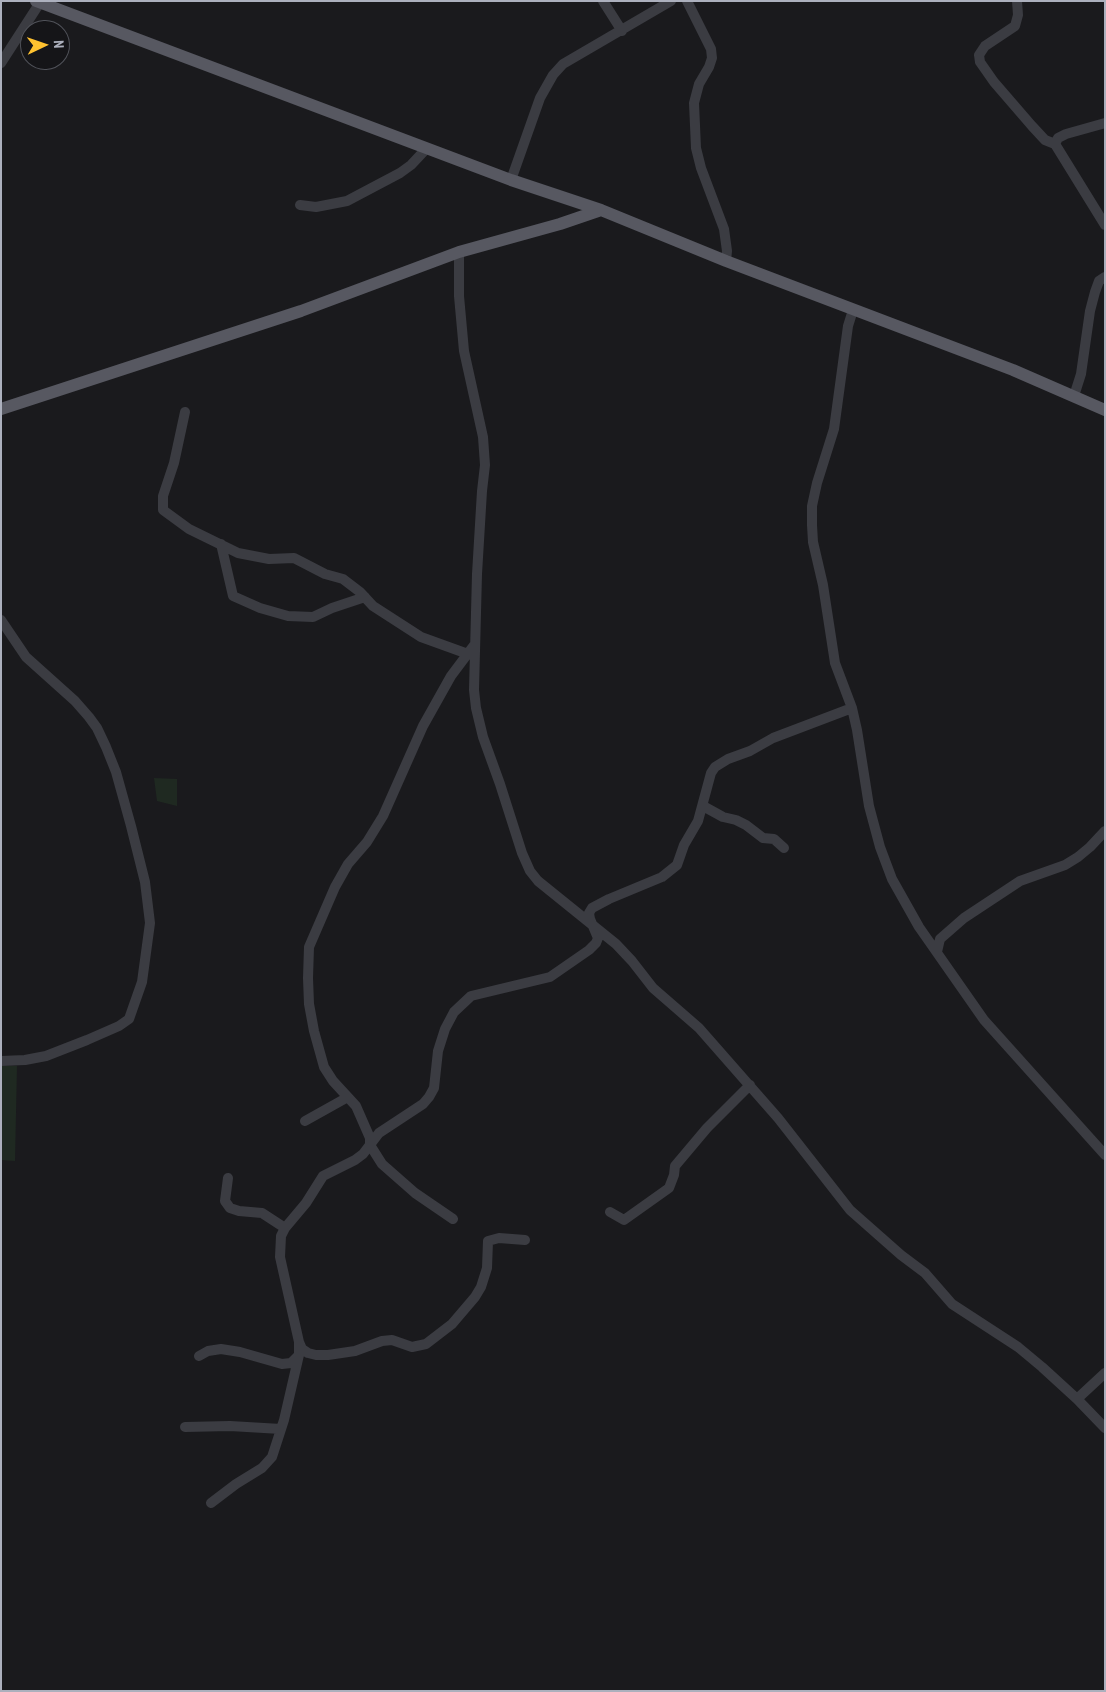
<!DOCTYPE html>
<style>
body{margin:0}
#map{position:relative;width:1106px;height:1692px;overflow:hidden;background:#1a1a1d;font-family:"PT Sans Narrow",sans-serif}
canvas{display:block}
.frame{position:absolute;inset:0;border:2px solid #acb0bd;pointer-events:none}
.north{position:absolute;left:20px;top:20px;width:50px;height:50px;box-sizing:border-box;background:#151518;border:1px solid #51535a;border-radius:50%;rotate:87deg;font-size:14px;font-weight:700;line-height:20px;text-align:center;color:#acb0bd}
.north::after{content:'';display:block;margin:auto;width:18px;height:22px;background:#ffc230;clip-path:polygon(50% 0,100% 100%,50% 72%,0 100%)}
</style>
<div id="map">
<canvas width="1106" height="1692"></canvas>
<div class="frame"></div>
<div class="north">N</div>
</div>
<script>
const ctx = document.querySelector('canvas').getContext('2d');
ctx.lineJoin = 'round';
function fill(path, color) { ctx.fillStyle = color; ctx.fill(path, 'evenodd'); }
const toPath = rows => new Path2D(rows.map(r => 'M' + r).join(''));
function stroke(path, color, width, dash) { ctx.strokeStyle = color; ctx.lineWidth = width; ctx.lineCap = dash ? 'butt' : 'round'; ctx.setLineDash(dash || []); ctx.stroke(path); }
fill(toPath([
 [154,778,177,779,177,806,157,801],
 [1,1066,17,1066,15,1161,1,1160]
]), '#1f2921');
stroke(toPath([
 [603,1,622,31],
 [687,1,711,49,712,58,709,67,699,84,694,103,696,148,701,168,724,229,727,251,726,261],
 [1017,1,1018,15,1015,26,985,46,979,55,980,62,994,82,1032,126,1045,140,1055,144],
 [1,63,41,1],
 [1105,123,1066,134,1058,138,1055,144,1105,225],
 [511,180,540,98,553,75,563,64,671,1],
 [300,205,316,207,347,201,400,173,411,165,426,149],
 [459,252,459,296,464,351,483,437,485,465,482,491,477,574,474,690,476,708,483,737,500,784,522,853,530,871,538,881,616,944,632,961,653,988,699,1028,778,1118,850,1210,901,1255,925,1273,952,1304,1018,1347,1042,1367,1077,1399,1105,1428],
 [853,310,848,326,834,429,817,483,812,506,812,525,813,542,823,585,835,663,852,708,857,730,869,806,880,847,892,879,919,927,984,1020,1105,1155],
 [1074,396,1081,374,1090,311,1095,292,1099,281,1105,277],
 [185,412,174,463,163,496,163,510,189,529,238,553,269,559,294,558,325,574,343,579,360,592,373,606,421,637,468,654],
 [221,544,233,596,260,608,288,616,313,617,332,608,365,597],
 [1,620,26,657,75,701,89,717,97,728,106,747,116,772,131,826,145,882,150,923,142,982,129,1019,119,1026,87,1040,46,1056,25,1060,1,1061],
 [703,806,723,817,736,820,746,825,763,838,774,839,784,848],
 [937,952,940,939,964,918,1020,881,1065,865,1078,857,1090,847,1105,831],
 [305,1121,348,1097],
 [228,1178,225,1201,230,1208,239,1211,262,1213,285,1228],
 [610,1212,624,1220,669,1188,674,1175,675,1166,707,1128,750,1085],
 [453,1219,415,1193,382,1164,370,1145,370,1138,356,1106,333,1081,324,1067,314,1031,309,1004,308,978,309,947,335,887,348,864,367,842,383,816,423,726,451,676,475,644],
 [299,1342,302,1349,308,1353,316,1355,328,1355,355,1351,382,1341,392,1340,412,1347,426,1344,452,1324,475,1297,481,1287,487,1268,488,1241,499,1238,525,1240],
 [199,1356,208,1351,221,1349,240,1352,282,1364,291,1363,299,1355],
 [1077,1399,1105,1373],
 [185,1427,230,1426,281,1429],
 [211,1503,236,1484,262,1468,272,1457,284,1420,299,1355,299,1342,280,1257,281,1236,285,1228,306,1203,323,1176,355,1160,363,1154,379,1133,423,1104,429,1097,434,1088,438,1051,445,1029,454,1012,471,996,550,977,589,950,596,943,598,938,590,919,589,913,592,908,609,899,662,877,677,865,684,845,698,821,711,773,715,767,728,759,750,751,773,738,852,708]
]), '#3b3c42', 10);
stroke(toPath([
 [36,1,511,180,601,210,726,261,1013,370,1105,410],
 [1,409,301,311,459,252,560,224,601,210]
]), '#575861', 12);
</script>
